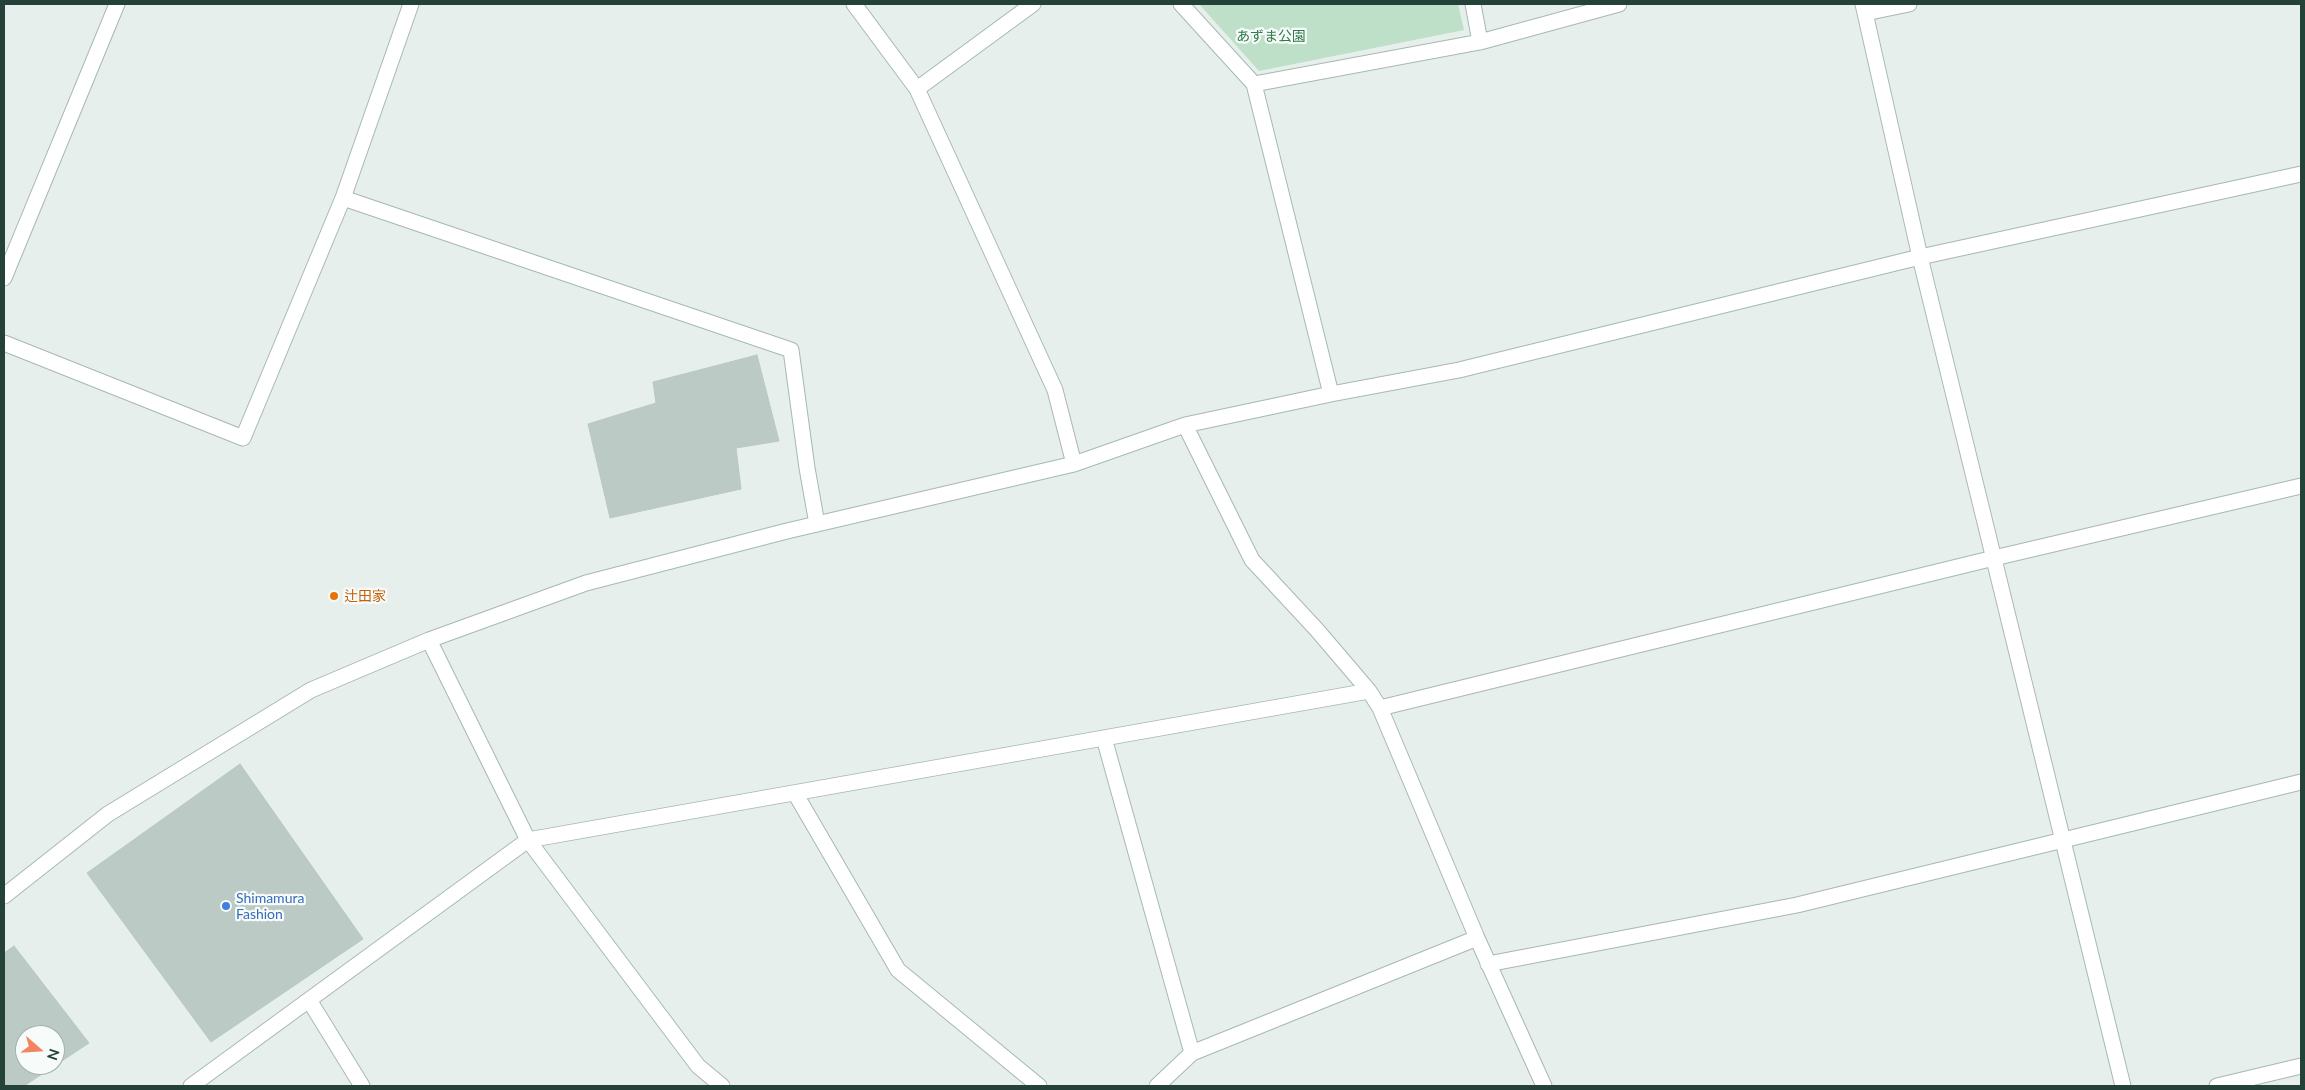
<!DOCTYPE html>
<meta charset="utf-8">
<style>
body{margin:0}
#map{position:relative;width:2305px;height:1090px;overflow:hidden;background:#e6efeb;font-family:Lato,sans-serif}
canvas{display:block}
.frame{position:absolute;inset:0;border:5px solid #24423a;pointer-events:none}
.north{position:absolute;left:15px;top:1025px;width:50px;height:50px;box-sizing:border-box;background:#f7fbf9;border:1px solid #a3b1ad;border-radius:50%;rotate:109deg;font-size:14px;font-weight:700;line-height:20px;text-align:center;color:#24423a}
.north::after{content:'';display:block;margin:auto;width:18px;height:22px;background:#f4845f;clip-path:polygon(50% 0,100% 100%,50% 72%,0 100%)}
</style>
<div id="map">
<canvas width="2305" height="1090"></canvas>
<div class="frame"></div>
<div class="north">N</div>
</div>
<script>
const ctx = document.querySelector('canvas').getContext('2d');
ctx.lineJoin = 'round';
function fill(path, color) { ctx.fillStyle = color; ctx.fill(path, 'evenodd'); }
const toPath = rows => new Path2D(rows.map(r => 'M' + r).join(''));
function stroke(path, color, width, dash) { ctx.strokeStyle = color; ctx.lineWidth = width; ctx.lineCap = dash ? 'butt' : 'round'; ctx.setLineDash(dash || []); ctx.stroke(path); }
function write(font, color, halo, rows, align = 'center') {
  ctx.font = font + ' Lato,"Noto Sans JP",sans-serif'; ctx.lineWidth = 4.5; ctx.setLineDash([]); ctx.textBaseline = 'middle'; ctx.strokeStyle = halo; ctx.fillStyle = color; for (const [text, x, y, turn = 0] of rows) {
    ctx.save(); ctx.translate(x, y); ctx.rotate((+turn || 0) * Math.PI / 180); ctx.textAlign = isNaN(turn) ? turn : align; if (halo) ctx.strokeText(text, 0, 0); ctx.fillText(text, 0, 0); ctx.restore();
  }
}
fill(toPath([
 [1199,4,1458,4,1464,30,1259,71]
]), '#bfe0c8');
const building = toPath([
 [757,355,779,441,736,448,741,489,610,518,588,424,656,403,653,382,757,355],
 [240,764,363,939,211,1042,87,873,240,764],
 [14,946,89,1043,24,1086,4,1086,4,953,14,946],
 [25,1035,55,1035,55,1065,25,1065,25,1035]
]);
fill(building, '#bbcac4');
stroke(building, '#b8c9c2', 1);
const minor = toPath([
 [411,4,343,198,791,350,807,468,817,524],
 [854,4,917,89,1055,390,1074,464],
 [1181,4,1254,84,1331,394],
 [1473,4,1480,42],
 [1863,4,1920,257,2123,1086],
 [1865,13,1909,4],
 [1254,84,1480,42,1619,4],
 [917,89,1033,4],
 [4,278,117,4],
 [4,343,243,438,343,198],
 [1185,425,1252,560,1317,630,1369,691,1380,708,1477,938,1544,1086],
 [429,640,528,840,698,1066,722,1086],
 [1380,708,1994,558,2301,486],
 [1104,738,1192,1053],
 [795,793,898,970,1039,1086],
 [4,896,108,814,311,690,429,640,586,583,787,531,1074,464,1185,425,1331,394,1459,370,1920,257,2301,174],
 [1488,964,1797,905,2301,782],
 [309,1000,362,1086],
 [191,1086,528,840,1369,691],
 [1157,1086,1192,1053,1477,938],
 [2217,1086,2301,1066]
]);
stroke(minor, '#a8b8b2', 17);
stroke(minor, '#fff', 15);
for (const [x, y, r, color] of [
 [334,596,5,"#e8710a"],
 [226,906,5,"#3f7fe0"]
]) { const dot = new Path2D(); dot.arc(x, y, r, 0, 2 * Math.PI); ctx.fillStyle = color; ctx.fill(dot); stroke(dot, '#f7fbf9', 2); }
write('14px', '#2d7a4b', '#f7fbf9', [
 ["あずま公園",1271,36]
]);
write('14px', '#c56008', '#f7fbf9', [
 ["辻田家",344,596]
], 'left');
write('14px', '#366cbe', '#f7fbf9', [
 ["Shimamura",236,898],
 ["Fashion",236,914]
], 'left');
</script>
